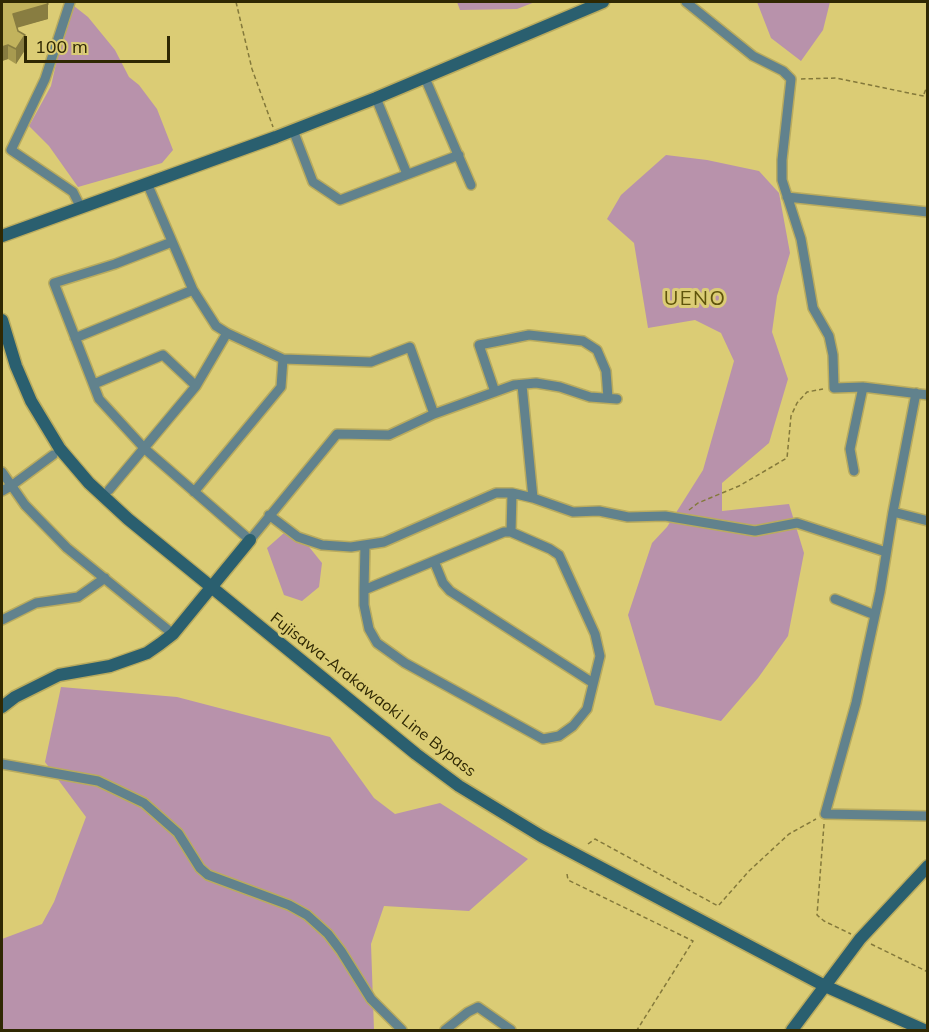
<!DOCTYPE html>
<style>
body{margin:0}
#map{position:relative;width:929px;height:1032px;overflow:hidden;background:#dbcc75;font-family:Mulish,sans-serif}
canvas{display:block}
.frame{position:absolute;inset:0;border:3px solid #2f2803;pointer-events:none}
.scale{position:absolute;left:24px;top:36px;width:146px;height:27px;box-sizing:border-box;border:3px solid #2f2803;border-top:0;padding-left:8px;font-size:18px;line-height:21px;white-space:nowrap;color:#2f2803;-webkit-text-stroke:4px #dbcc75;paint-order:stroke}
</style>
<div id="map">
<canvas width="929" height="1032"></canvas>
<div class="frame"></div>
<div class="scale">100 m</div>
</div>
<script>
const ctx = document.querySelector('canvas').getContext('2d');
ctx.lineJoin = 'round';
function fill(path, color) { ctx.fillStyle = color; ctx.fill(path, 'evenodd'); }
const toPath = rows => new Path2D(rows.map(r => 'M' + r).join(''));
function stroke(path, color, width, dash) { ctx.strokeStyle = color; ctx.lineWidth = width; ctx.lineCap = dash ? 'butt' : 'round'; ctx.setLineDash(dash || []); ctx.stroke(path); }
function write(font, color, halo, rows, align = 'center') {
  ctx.font = font + ' Mulish,sans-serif'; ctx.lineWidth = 6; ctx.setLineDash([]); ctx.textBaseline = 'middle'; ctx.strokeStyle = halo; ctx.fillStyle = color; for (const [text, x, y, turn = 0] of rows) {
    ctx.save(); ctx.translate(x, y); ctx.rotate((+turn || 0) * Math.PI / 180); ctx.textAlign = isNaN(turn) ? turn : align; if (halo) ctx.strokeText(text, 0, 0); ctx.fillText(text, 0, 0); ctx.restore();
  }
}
fill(toPath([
 [457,2,535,2,517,9,460,10],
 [757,2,830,2,823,30,801,61,771,38],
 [74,6,88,17,115,50,129,77,139,85,157,109,173,150,162,163,78,187,49,146,29,126,51,86,58,55],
 [666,155,707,160,759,171,779,193,790,253,777,296,772,332,788,379,769,443,722,483,722,511,789,504,804,553,788,636,758,678,721,721,655,705,628,615,652,543,667,527,703,470,734,361,721,333,695,320,648,328,634,243,607,219,621,195],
 [284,533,306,543,322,563,319,587,302,601,284,595,267,548],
 [61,687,177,697,330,737,374,798,395,814,440,803,528,859,469,911,384,906,371,944,374,1030,2,1030,2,939,42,924,54,902,86,817,45,762]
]), '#b892ab');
const street = toPath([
 [70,2,45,79,11,150,73,192,81,208],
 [686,2,753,56,783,71,791,79,782,160,782,180,801,239,813,308,829,336,833,355,834,388,863,387,928,395],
 [425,78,471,185],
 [376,98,407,174],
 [293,130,313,182,340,200,459,155],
 [147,183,193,290,216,326,227,333,283,359,371,362,410,347,434,414],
 [787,197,928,212],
 [172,242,115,264,54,283,99,399,145,449,250,540,337,434,389,435,434,414,514,385,536,383,560,387,590,397,617,399],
 [75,338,193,290],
 [94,384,163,355,196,386],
 [522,385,533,498],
 [495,392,479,345,529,335,583,341,597,350,606,371,608,398],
 [916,393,893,512,880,592,856,703,825,814,928,816],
 [854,471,850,449,863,387],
 [2,472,25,505,67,548,173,634],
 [109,490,196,386,227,333],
 [2,491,11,486,53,455],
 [194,492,281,387,283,359],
 [893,512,928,521],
 [269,515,298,537,322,545,351,547,384,542,496,493,512,493,533,498,573,512,599,511,628,517,665,516,755,531,797,523,886,552],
 [511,532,512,493],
 [434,561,443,583,450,591,593,683],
 [364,590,504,532,511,532,550,549,559,555,595,634,600,656,587,709,573,726,559,736,543,739,405,663,377,643,369,629,364,605,364,590,365,545],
 [835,599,875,615],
 [2,620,36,603,78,597,105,578],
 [2,764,98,781,144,803,178,833,200,868,208,875,289,905,307,915,328,934,341,951,371,999,402,1030],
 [445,1030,468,1012,478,1007,511,1030]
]);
const secondary = toPath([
 [2,236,276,137,376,98,603,2],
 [2,320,16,366,31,401,60,449,89,483,128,519,416,754,459,786,541,836,825,986,924,1030],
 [2,707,15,697,59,675,110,666,147,653,160,644,173,634,250,540],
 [792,1030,860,939,928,866]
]);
stroke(street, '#b9ab5e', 12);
stroke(secondary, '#b9ab5e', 15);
stroke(toPath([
 [236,2,252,69,273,127],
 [801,79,836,78,928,97],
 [924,94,928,84],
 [689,510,698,503,739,486,787,458,791,416,797,403,807,392,823,389],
 [824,824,817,915,824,921,851,934],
 [588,844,595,839,718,906,749,871,789,834,816,819],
 [567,874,568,880,693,941,637,1030],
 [871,944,928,972]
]), '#84793b', 1.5, [4.5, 3]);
stroke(street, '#61828d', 9);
stroke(secondary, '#2a5f6f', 12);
fill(toPath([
 [2,2,48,19,17,27,25,50,16,64,8,59,2,61]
]), '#a79a50');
fill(toPath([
 [48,4,48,19,13,29,13,14],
 [25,35,25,50,16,64,16,49],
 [8,45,8,59,2,61,2,47]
]), '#887d41');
const building = toPath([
 [2,2,47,2,48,4,13,14,18,31,25,35,16,49,8,45,2,47,2,2]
]);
fill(building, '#c2b35d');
stroke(building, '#887d41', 1.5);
write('16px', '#2f2803', '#dbcc75', [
 ["Fujisawa-Arakawaoki Line Bypass",373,695,38]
]);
ctx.letterSpacing = '1.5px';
write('20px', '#5f540b', '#dbcc75', [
 ["UENO",695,299]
]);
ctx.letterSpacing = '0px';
</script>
